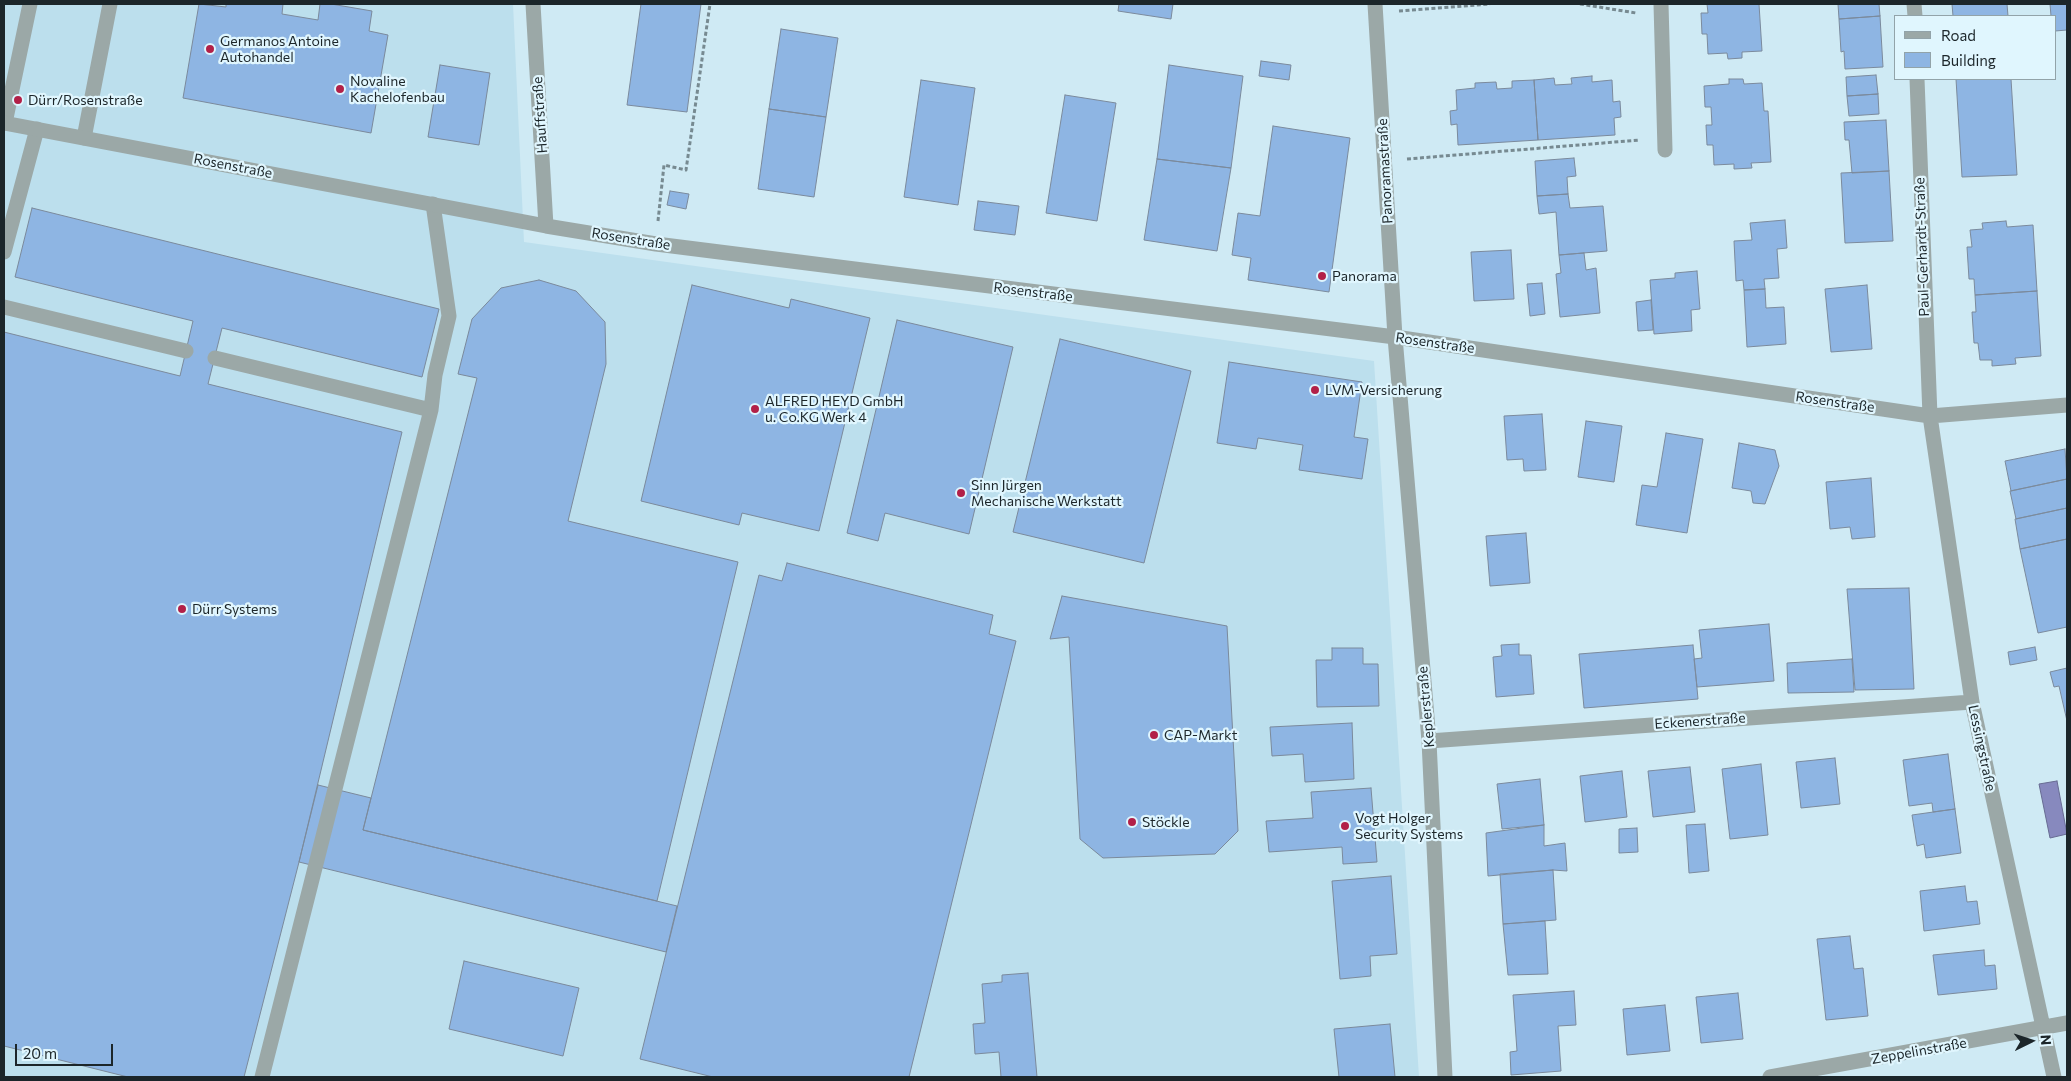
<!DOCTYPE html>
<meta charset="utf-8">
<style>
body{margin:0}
#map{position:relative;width:2071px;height:1081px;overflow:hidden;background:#cfeaf4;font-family:Commissioner,sans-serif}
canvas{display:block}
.frame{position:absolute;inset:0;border:5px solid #1c262a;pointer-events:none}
.legend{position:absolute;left:1894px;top:15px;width:162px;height:65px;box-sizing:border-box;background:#e0f6fe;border:1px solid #92a3a9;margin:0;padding:6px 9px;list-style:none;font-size:15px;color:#1c262a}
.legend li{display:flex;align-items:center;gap:10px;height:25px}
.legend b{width:25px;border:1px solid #92a3a9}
.north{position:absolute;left:2006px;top:1016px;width:50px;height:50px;-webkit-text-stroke:4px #e0f6fe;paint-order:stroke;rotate:86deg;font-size:14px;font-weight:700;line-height:20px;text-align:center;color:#1c262a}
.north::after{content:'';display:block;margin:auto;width:18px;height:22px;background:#1c262a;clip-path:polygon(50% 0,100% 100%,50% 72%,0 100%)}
.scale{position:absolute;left:15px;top:1044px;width:98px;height:22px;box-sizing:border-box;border:2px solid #1c262a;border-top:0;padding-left:6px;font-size:15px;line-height:18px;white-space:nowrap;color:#1c262a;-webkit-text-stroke:4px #e0f6fe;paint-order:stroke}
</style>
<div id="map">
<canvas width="2071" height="1081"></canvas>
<div class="frame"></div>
<ul class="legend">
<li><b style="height:6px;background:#9ba8a7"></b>Road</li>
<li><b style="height:14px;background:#8eb5e3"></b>Building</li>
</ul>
<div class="north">N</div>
<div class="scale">20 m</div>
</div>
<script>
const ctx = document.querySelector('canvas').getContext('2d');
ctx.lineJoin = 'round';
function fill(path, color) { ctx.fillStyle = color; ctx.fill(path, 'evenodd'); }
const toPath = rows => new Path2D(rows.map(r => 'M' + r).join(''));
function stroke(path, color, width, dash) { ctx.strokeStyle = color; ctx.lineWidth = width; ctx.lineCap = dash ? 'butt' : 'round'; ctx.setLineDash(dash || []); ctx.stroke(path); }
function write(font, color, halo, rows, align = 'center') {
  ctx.font = font + ' Commissioner,sans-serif'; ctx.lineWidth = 4.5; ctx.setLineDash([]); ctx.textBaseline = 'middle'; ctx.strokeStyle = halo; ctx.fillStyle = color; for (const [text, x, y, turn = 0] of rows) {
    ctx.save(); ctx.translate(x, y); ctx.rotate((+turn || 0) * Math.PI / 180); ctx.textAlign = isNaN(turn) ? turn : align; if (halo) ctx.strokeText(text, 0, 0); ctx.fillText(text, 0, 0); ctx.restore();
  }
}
fill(toPath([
 [4,4,513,4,524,242,1374,361,1419,1077,4,1077]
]), '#bcdfed');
const water = toPath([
 [2057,781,2067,834,2050,838,2039,784,2057,781]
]);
fill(water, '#8789be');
stroke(water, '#676b92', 1);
const building = toPath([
 [199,4,226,7,226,4,283,4,282,14,318,20,320,4,331,4,372,11,369,31,388,35,371,133,183,98,199,4],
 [641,4,701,4,687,112,627,105,641,4],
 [1119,4,1173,4,1171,19,1118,11,1119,4],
 [1707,4,1759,4,1762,51,1742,52,1742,58,1728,59,1727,53,1708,54,1707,34,1702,34,1701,13,1708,13,1707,4],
 [1838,4,1879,4,1880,16,1839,19,1838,4],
 [1952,4,2007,4,2008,16,1953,16,1952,4],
 [2050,4,2067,4,2067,30,2055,31,2055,16,2051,16,2050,4],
 [1880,16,1883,67,1845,69,1844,51,1841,52,1839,19,1880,16],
 [781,29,838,38,826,117,769,109,781,29],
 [1261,61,1291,65,1289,80,1259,76,1261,61],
 [440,65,490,73,479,145,428,137,440,65],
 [1169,65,1243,76,1231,168,1157,159,1169,65],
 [1876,75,1878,94,1847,96,1846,77,1876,75],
 [1592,76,1592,82,1612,80,1613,102,1620,101,1621,117,1614,118,1615,135,1538,140,1534,80,1554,78,1555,85,1572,84,1571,78,1592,76],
 [1729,79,1743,79,1744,84,1762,83,1764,111,1768,111,1771,162,1751,163,1752,168,1734,169,1734,164,1714,165,1713,145,1707,145,1706,125,1712,125,1711,107,1705,107,1704,86,1729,84,1729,79],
 [1956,79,2011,79,2017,175,1962,177,1956,79],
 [921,80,975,88,958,205,904,197,921,80],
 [1534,80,1538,140,1458,145,1457,124,1451,125,1450,111,1457,110,1456,90,1475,88,1475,83,1496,82,1497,89,1512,88,1512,81,1534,80],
 [1878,94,1879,114,1849,116,1847,96,1878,94],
 [1065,95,1116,103,1097,221,1046,213,1065,95],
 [769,109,826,117,814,197,758,189,769,109],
 [1886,120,1889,171,1852,173,1849,140,1845,140,1844,122,1886,120],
 [1273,126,1350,138,1329,292,1248,280,1251,258,1232,255,1238,213,1260,216,1273,126],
 [1574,158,1576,176,1567,177,1568,194,1537,196,1535,161,1574,158],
 [1157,159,1231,168,1217,251,1144,240,1157,159],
 [1889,171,1893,241,1845,243,1841,173,1889,171],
 [670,191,689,194,686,209,667,205,670,191],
 [1568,194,1570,208,1603,206,1607,251,1559,255,1556,212,1539,214,1537,196,1568,194],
 [978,201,1019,206,1015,235,974,230,978,201],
 [32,208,439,309,422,377,222,328,208,384,402,432,299,862,244,1077,128,1077,4,1046,4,332,180,376,193,321,15,277,32,208],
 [1785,220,1787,248,1777,249,1779,278,1764,279,1765,289,1744,290,1743,280,1736,281,1734,241,1752,240,1750,223,1785,220],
 [2006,221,2007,227,2033,225,2037,291,1975,295,1974,279,1969,279,1967,247,1972,247,1970,230,1983,229,1982,223,2006,221],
 [1511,250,1514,299,1474,301,1471,252,1511,250],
 [1584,253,1586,270,1596,268,1600,313,1560,317,1556,274,1561,273,1559,255,1584,253],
 [1697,271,1700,309,1691,310,1692,331,1654,334,1650,280,1675,278,1675,273,1697,271],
 [539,280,576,291,605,322,606,364,568,521,738,562,657,901,363,830,477,378,458,374,472,319,501,288,539,280],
 [1542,283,1545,314,1530,316,1527,284,1542,283],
 [692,285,789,308,791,299,870,318,819,531,742,513,739,525,641,501,692,285],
 [1867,285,1872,349,1831,352,1825,289,1867,285],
 [1765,289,1766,308,1784,307,1786,344,1747,347,1744,290,1765,289],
 [2037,291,2041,356,2015,358,2016,364,1992,366,1992,360,1980,360,1978,343,1974,343,1972,312,1976,312,1975,295,2037,291],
 [1651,300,1653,330,1638,331,1636,302,1651,300],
 [897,320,1013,347,969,534,885,513,878,541,847,533,897,320],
 [1060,339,1191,371,1144,563,1013,532,1060,339],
 [1229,362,1362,382,1354,437,1368,439,1362,479,1299,470,1303,445,1258,438,1256,449,1217,443,1229,362],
 [1542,414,1546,470,1524,471,1523,459,1507,460,1504,416,1542,414],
 [1586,421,1622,426,1614,482,1578,477,1586,421],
 [1666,433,1703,439,1687,533,1636,525,1642,485,1657,487,1666,433],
 [1739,443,1775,450,1779,466,1765,504,1753,503,1751,491,1732,488,1739,443],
 [2065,449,2067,479,2011,491,2005,461,2065,449],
 [1871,478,1875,537,1852,539,1850,527,1830,529,1826,482,1871,478],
 [2067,479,2067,508,2016,519,2010,491,2067,479],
 [2067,508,2067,539,2020,549,2015,519,2067,508],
 [1526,533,1530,583,1490,586,1486,536,1526,533],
 [2067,539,2067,627,2038,633,2020,549,2067,539],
 [787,563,993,615,989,634,1016,641,909,1077,713,1077,640,1059,759,575,782,581,787,563],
 [1909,588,1914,689,1855,690,1847,589,1909,588],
 [1062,596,1227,626,1238,831,1215,854,1103,858,1080,839,1069,637,1050,639,1062,596],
 [1769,624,1774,681,1697,687,1694,659,1702,658,1699,630,1769,624],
 [1519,644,1519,655,1531,655,1534,694,1496,697,1493,657,1502,656,1501,645,1519,644],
 [1693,645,1698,699,1584,708,1579,654,1693,645],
 [2035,647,2037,660,2010,665,2008,652,2035,647],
 [1332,648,1363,648,1363,664,1378,664,1379,706,1317,707,1316,660,1332,660,1332,648],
 [1852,659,1854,692,1788,693,1787,663,1852,659],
 [2067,668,2067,721,2059,686,2054,687,2050,672,2067,668],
 [1352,723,1354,779,1305,782,1303,754,1272,756,1270,727,1352,723],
 [1948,754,1955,809,1933,812,1932,803,1909,806,1903,760,1948,754],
 [1835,758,1840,804,1801,808,1796,762,1835,758],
 [1761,764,1768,835,1730,839,1722,769,1761,764],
 [1690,767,1695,812,1653,817,1648,771,1690,767],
 [1622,771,1627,817,1585,822,1580,776,1622,771],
 [1540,779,1544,825,1502,829,1497,784,1540,779],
 [318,785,371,798,363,830,677,906,666,952,299,862,318,785],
 [1371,788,1377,862,1343,864,1342,847,1269,852,1266,821,1313,818,1311,792,1371,788],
 [1955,809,1961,853,1926,858,1924,844,1917,846,1912,815,1955,809],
 [1705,824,1709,871,1689,873,1686,825,1705,824],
 [1544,825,1544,846,1565,843,1567,871,1553,870,1488,876,1486,833,1544,825],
 [1637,828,1638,852,1619,853,1619,829,1637,828],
 [1553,870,1556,920,1503,924,1500,874,1553,870],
 [1391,876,1397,954,1370,956,1371,976,1340,979,1332,881,1391,876],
 [1965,886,1967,902,1977,901,1980,924,1924,931,1920,891,1965,886],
 [1545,921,1548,974,1508,975,1503,924,1545,921],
 [1850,936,1854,969,1863,968,1868,1016,1826,1020,1817,939,1850,936],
 [1984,950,1985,966,1995,965,1997,989,1938,995,1933,955,1984,950],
 [464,961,579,988,563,1056,449,1029,464,961],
 [1028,973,1037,1077,1001,1077,999,1052,975,1054,973,1024,985,1023,982,984,1002,982,1002,975,1028,973],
 [1574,991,1576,1025,1558,1026,1561,1071,1511,1075,1510,1052,1517,1051,1513,995,1574,991],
 [1738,993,1743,1039,1701,1043,1696,997,1738,993],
 [1665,1005,1670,1051,1627,1055,1623,1009,1665,1005],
 [1390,1024,1395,1077,1339,1077,1334,1029,1390,1024]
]);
fill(building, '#8eb5e3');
stroke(building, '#7b8a9c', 1);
stroke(toPath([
 [1580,4,1636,13],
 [1399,11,1490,4],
 [1407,159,1640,140],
 [658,221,664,165,686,170,710,4]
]), '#778a91', 3, [4, 2.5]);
stroke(toPath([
 [5,123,30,4],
 [84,138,110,4],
 [4,252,37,129],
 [4,307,186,351],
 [215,358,431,410,262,1077],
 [431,410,435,375,449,316,433,204]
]), '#9ba8a7', 15);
stroke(toPath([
 [533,4,546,226],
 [1375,4,1395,337,1429,741,1445,1077],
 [1661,4,1665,150],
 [1914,4,1915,16],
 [1917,79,1930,416,1972,702,2054,1077],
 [4,123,546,226,656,244,1395,337,1930,416,2067,405],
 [1429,741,1972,702],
 [1770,1077,2067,1023]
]), '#9ba8a7', 15);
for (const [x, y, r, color] of [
 [210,49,5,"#b22048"],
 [340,89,5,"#b22048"],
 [18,100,5,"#b22048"],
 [1322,276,5,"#b22048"],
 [1315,390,5,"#b22048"],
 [755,409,5,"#b22048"],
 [961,493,5,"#b22048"],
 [182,609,5,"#b22048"],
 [1154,735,5,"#b22048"],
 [1132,822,5,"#b22048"],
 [1345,826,5,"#b22048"]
]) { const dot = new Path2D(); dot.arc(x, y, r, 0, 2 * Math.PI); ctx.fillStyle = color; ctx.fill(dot); stroke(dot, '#e0f6fe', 2); }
write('14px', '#1c262a', '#e0f6fe', [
 ["Germanos Antoine",220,41],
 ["Autohandel",220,57],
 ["Novaline",350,81],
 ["Kachelofenbau",350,97],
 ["Dürr/Rosenstraße",28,100],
 ["Panorama",1332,276],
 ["LVM-Versicherung",1325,390],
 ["ALFRED HEYD GmbH",765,401],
 ["u. Co.KG Werk 4",765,417],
 ["Sinn Jürgen",971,485],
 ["Mechanische Werkstatt",971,501],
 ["Dürr Systems",192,609],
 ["CAP-Markt",1164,735],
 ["Vogt Holger",1355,818],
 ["Security Systems",1355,834],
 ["Stöckle",1142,822]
], 'left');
write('14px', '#1c262a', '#e0f6fe', [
 ["Hauffstraße",540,115,-94],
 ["Rosenstraße",233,166,11],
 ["Panoramastraße",1385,171,-93],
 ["Rosenstraße",631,239,9],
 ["Paul-Gerhardt-Straße",1922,247,-92],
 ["Rosenstraße",1033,292,7],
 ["Rosenstraße",1435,343,8],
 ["Rosenstraße",1835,402,8],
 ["Keplerstraße",1426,707,-95],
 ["Eckenerstraße",1700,721,-4],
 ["Lessingstraße",1982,748,78],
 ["Zeppelinstraße",1919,1051,-10]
]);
</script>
